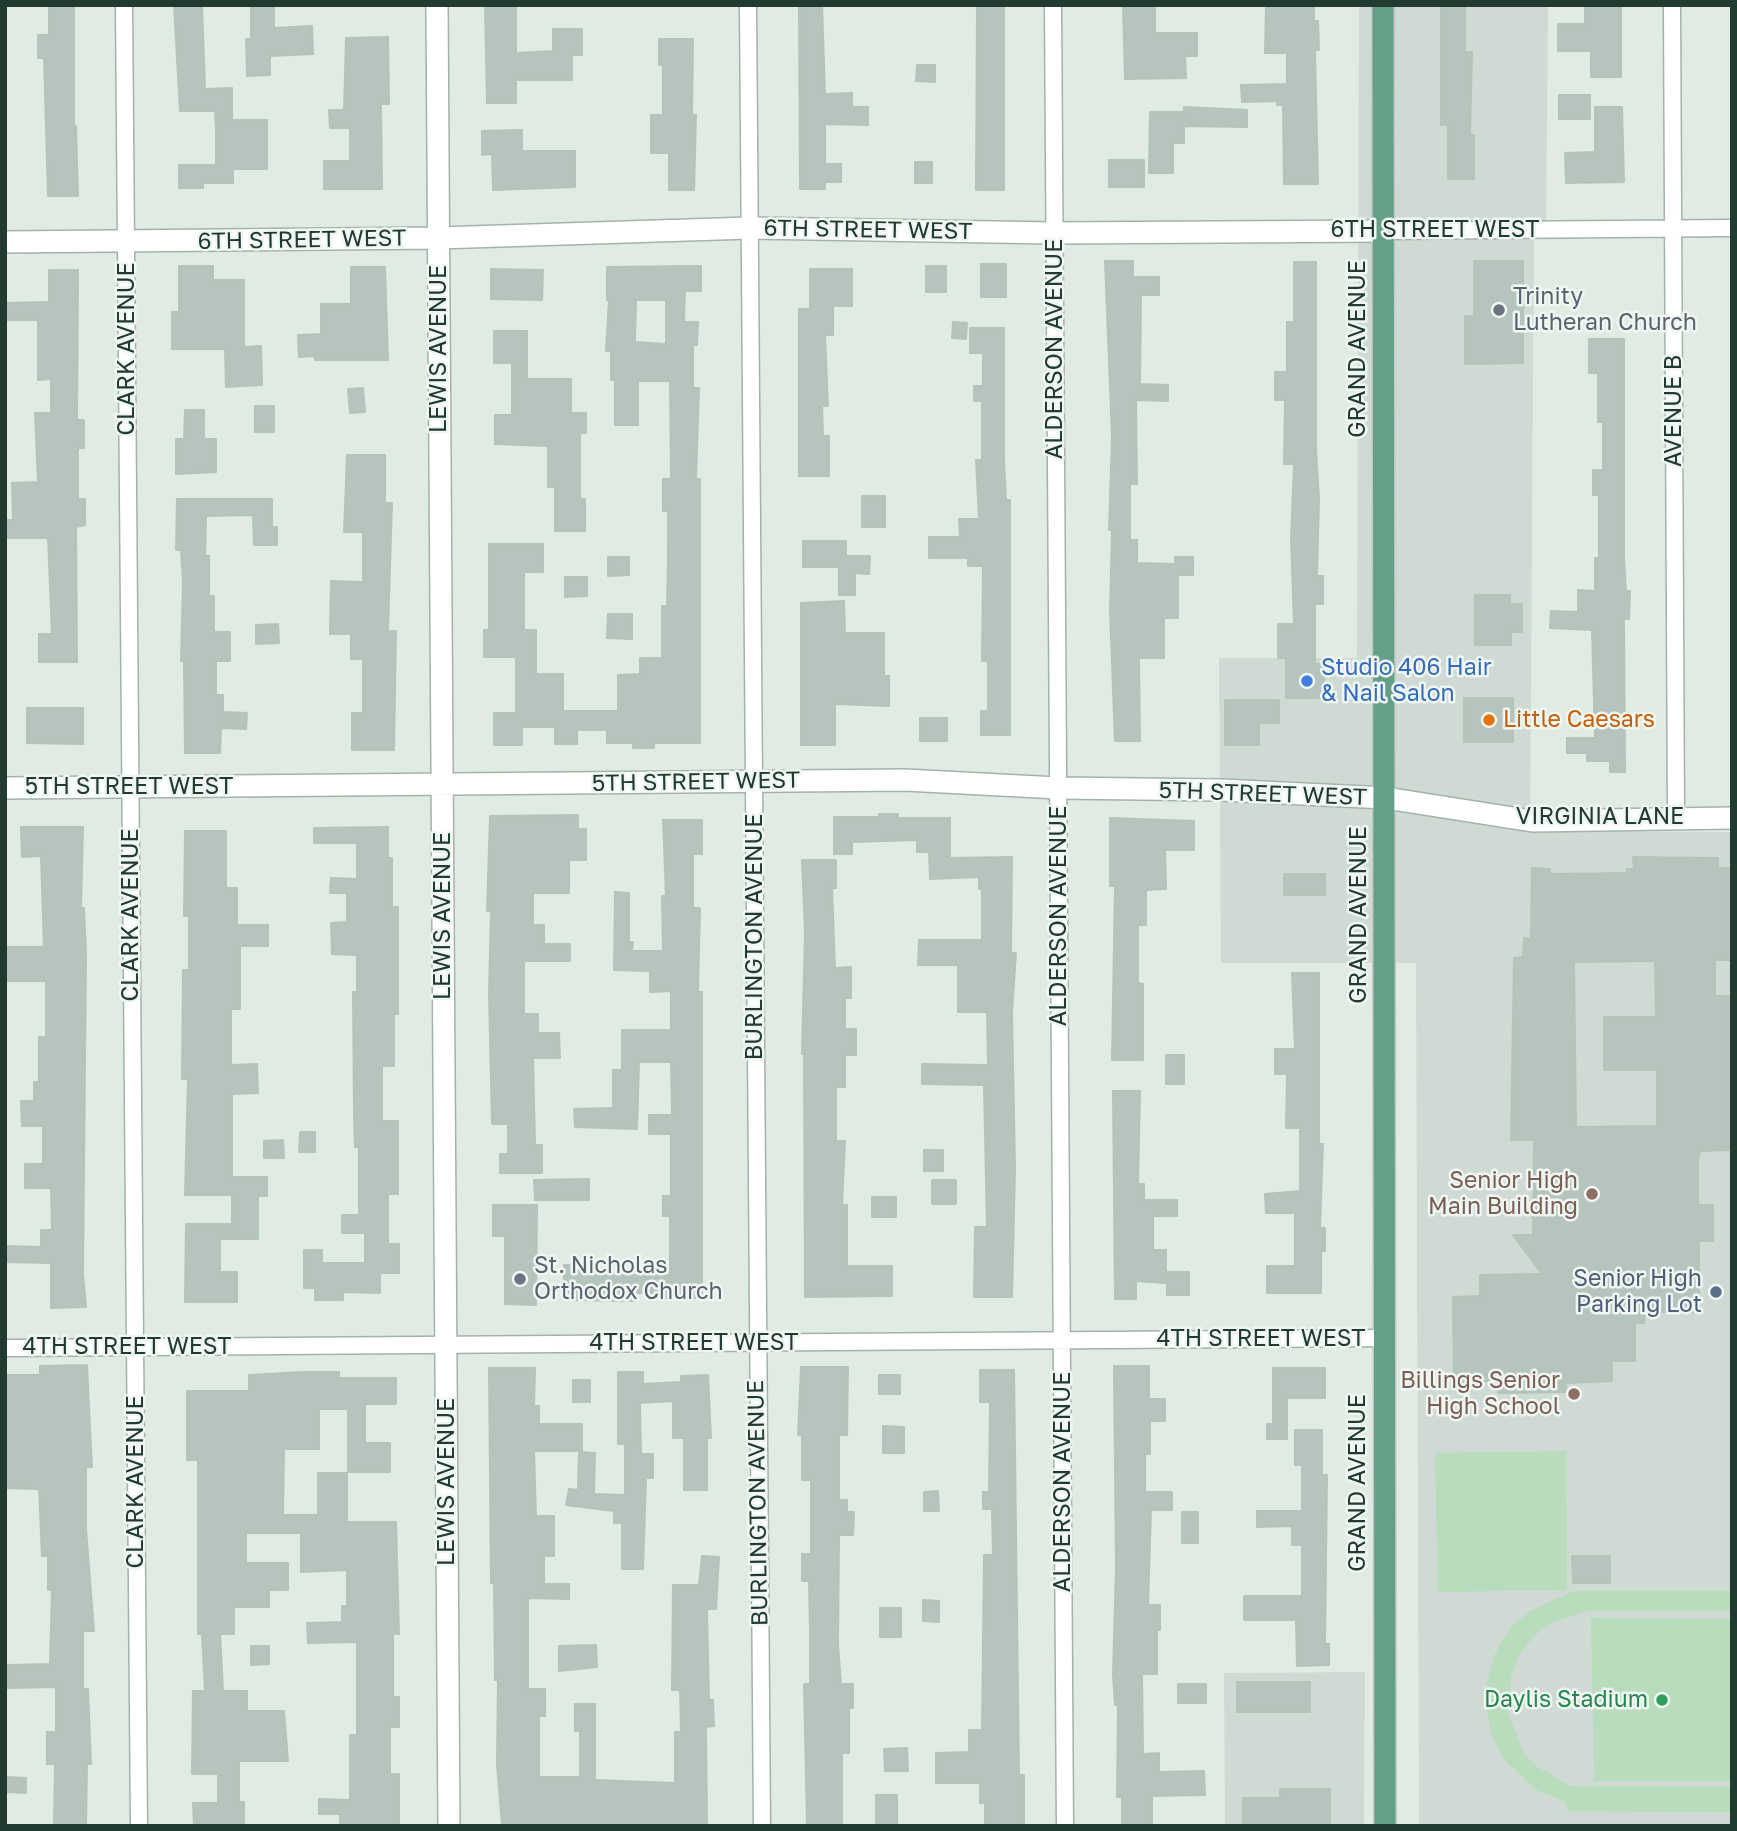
<!DOCTYPE html>
<style>
body{margin:0}
#map{position:relative;width:1737px;height:1831px;overflow:hidden;background:#e0ebe4;font-family:"Golos Text",sans-serif}
canvas{display:block}
.frame{position:absolute;inset:0;border:7px solid #213b30;pointer-events:none}
</style>
<div id="map">
<canvas width="1737" height="1831"></canvas>
<div class="frame"></div>
</div>
<script>
const ctx = document.querySelector('canvas').getContext('2d');
ctx.lineJoin = 'round';
function fill(path, color) { ctx.fillStyle = color; ctx.fill(path, 'evenodd'); }
const toPath = rows => new Path2D(rows.map(r => 'M' + r).join(''));
function stroke(path, color, width, dash) { ctx.strokeStyle = color; ctx.lineWidth = width; ctx.lineCap = dash ? 'butt' : 'round'; ctx.setLineDash(dash || []); ctx.stroke(path); }
function write(font, color, halo, rows, align = 'center') {
  ctx.font = font + ' "Golos Text",sans-serif'; ctx.lineWidth = 5; ctx.setLineDash([]); ctx.textBaseline = 'middle'; ctx.strokeStyle = halo; ctx.fillStyle = color; for (const [text, x, y, turn = 0] of rows) {
    ctx.save(); ctx.translate(x, y); ctx.rotate((+turn || 0) * Math.PI / 180); ctx.textAlign = isNaN(turn) ? turn : align; if (halo) ctx.strokeText(text, 0, 0); ctx.fillText(text, 0, 0); ctx.restore();
  }
}
fill(toPath([
 [1359,5,1548,5,1546,229,1534,230,1530,831,1732,832,1732,1826,1419,1826,1416,963,1221,963,1219,658,1357,658],
 [1365,1672,1364,1826,1225,1826,1224,1673]
]), '#cedad3');
fill(toPath([
 [1566,1451,1567,1590,1438,1592,1435,1453],
 [1573,1591,1732,1591,1732,1610,1586,1611,1549,1624,1533,1637,1519,1655,1511,1677,1508,1713,1524,1754,1536,1766,1570,1786,1732,1787,1732,1812,1567,1811,1566,1802,1536,1790,1503,1758,1491,1733,1487,1709,1487,1683,1494,1656,1510,1628,1530,1611],
 [1591,1618,1732,1619,1732,1781,1594,1781]
]), '#b9dcbd');
const building = toPath([
 [49,5,74,5,74,126,76,126,78,196,48,196,44,58,38,58,38,35,49,35,49,5],
 [174,5,202,5,205,89,232,88,232,120,267,120,267,169,233,169,233,183,203,183,203,188,179,188,179,165,216,165,216,129,215,111,180,111,174,5],
 [251,5,274,5,274,28,312,26,313,54,270,56,270,75,247,76,246,39,251,39,251,5],
 [485,5,516,5,516,53,553,51,553,29,582,29,582,55,572,55,572,80,516,80,516,103,487,103,485,5],
 [799,5,822,5,825,94,852,93,852,107,868,107,868,125,825,124,825,164,841,164,841,182,825,182,825,189,800,189,799,5],
 [977,5,1004,5,1004,190,976,190,977,5],
 [1123,5,1155,5,1155,33,1197,33,1197,56,1185,56,1186,78,1125,79,1123,5],
 [1266,5,1314,5,1314,21,1318,21,1319,50,1315,50,1318,184,1284,184,1283,105,1277,105,1277,101,1242,102,1241,85,1287,84,1287,53,1265,53,1266,5],
 [1585,5,1621,5,1621,77,1591,77,1591,51,1558,51,1558,24,1585,24,1585,5],
 [1441,7,1465,7,1465,52,1472,52,1470,135,1474,135,1474,179,1448,179,1448,125,1441,125,1441,7],
 [388,37,389,104,381,104,382,189,324,189,324,161,350,161,350,128,330,128,329,110,344,110,346,38,388,37],
 [659,39,693,39,692,115,696,115,694,190,669,190,669,153,651,153,651,115,663,115,663,65,659,65,659,39],
 [917,65,935,65,935,82,916,81,917,65],
 [1559,95,1590,95,1590,119,1559,119,1559,95],
 [1184,107,1247,110,1247,127,1184,126,1184,143,1173,143,1173,173,1149,173,1150,112,1184,112,1184,107],
 [1595,107,1622,107,1624,182,1566,183,1565,153,1595,152,1595,107],
 [522,130,522,151,575,151,575,187,493,190,492,154,482,155,482,131,522,130],
 [1109,160,1144,160,1144,187,1109,187,1109,160],
 [915,162,932,162,932,183,915,183,915,162],
 [1105,261,1133,261,1133,277,1159,277,1159,295,1141,295,1140,384,1168,385,1168,401,1136,400,1137,484,1130,484,1130,540,1137,540,1137,563,1175,564,1175,557,1193,557,1193,575,1178,575,1178,618,1164,618,1164,658,1139,658,1140,741,1115,741,1110,611,1112,530,1109,530,1112,437,1105,261],
 [1474,261,1523,261,1523,363,1465,364,1465,316,1474,316,1474,261],
 [1294,262,1316,262,1316,449,1319,499,1317,576,1323,576,1323,604,1315,604,1315,664,1324,664,1324,698,1286,698,1286,658,1278,658,1278,624,1294,624,1291,539,1294,464,1284,464,1285,400,1275,400,1275,372,1287,372,1287,322,1294,322,1294,262],
 [981,264,1006,264,1006,297,981,297,981,264],
 [179,266,213,266,213,280,244,280,244,347,261,346,262,385,226,387,225,349,172,349,172,312,179,312,179,266],
 [701,266,701,291,685,291,684,322,698,322,697,345,693,345,693,388,699,388,696,479,700,479,700,743,654,743,654,748,633,748,633,743,607,743,607,730,577,730,577,744,555,744,555,727,522,727,522,745,494,745,494,713,516,713,516,657,484,657,484,630,489,630,489,544,543,544,543,572,524,572,524,630,536,630,536,674,563,674,563,711,618,711,618,675,640,674,640,658,662,658,662,606,667,606,668,559,668,511,663,511,663,479,671,479,670,381,638,381,638,425,615,425,615,380,611,380,611,351,606,351,609,300,607,300,607,267,701,266],
 [636,300,666,300,666,344,635,342,636,300],
 [926,266,946,266,946,292,926,292,926,266],
 [351,267,385,267,388,360,315,360,315,356,299,357,298,335,321,334,321,304,351,304,351,267],
 [491,269,543,270,542,300,491,299,491,269],
 [810,269,852,269,852,306,833,306,833,335,825,335,828,406,822,406,823,436,829,436,829,476,799,476,799,309,810,309,810,269],
 [49,270,78,270,77,420,84,420,84,448,78,448,78,499,85,499,85,525,76,527,77,662,39,662,39,634,52,634,48,538,5,538,5,520,13,520,12,483,38,482,35,413,51,413,51,379,38,380,38,320,5,320,5,303,49,302,49,270],
 [953,322,967,323,966,339,952,338,953,322],
 [970,328,1004,328,1004,460,1006,500,1010,500,1010,735,981,735,981,711,988,711,988,661,982,661,983,566,968,566,968,558,929,558,929,537,960,537,959,519,979,519,976,460,982,460,982,401,974,401,974,386,983,386,983,353,970,353,970,328],
 [494,331,527,331,527,379,571,379,571,413,586,413,586,433,580,433,580,499,585,499,585,531,555,531,555,487,548,487,548,446,495,444,495,415,512,415,512,363,494,363,494,331],
 [1589,339,1624,339,1624,558,1626,591,1630,591,1629,619,1624,619,1625,772,1610,772,1610,761,1587,761,1587,753,1567,753,1567,738,1595,738,1592,630,1550,628,1551,611,1578,612,1578,590,1595,591,1595,558,1599,558,1599,495,1593,495,1593,470,1603,470,1603,422,1598,422,1598,373,1589,373,1589,339],
 [363,388,365,412,350,413,348,389,363,388],
 [255,406,274,406,274,432,255,432,255,406],
 [185,410,204,410,204,439,216,439,216,472,176,474,176,439,184,439,185,410],
 [347,455,385,455,385,503,392,503,388,631,396,631,394,750,352,750,352,713,363,713,363,659,351,659,351,634,330,634,331,581,363,582,363,532,344,532,347,455],
 [862,496,885,496,885,527,862,527,862,496],
 [177,499,272,499,272,527,277,527,277,545,254,545,253,515,206,516,205,556,209,556,209,596,214,596,214,632,230,632,230,661,216,661,216,695,223,695,223,712,247,713,246,729,221,728,220,753,185,753,184,661,181,661,183,583,181,550,176,550,177,499],
 [803,541,846,541,846,556,870,556,869,574,855,573,855,595,839,595,839,567,803,567,803,541],
 [608,557,629,557,629,575,608,576,608,557],
 [565,577,587,577,587,596,565,597,565,577],
 [1475,595,1510,595,1510,604,1522,604,1522,632,1511,632,1511,645,1475,645,1475,595],
 [844,601,845,633,884,633,884,676,889,676,889,706,835,704,835,745,801,745,801,603,844,601],
 [608,614,632,614,632,639,607,638,608,614],
 [278,624,279,643,256,644,256,625,278,624],
 [1464,698,1513,698,1513,742,1464,742,1464,698],
 [1225,700,1279,700,1279,723,1259,723,1259,745,1225,745,1225,700],
 [27,708,83,708,83,744,27,743,27,708],
 [920,718,947,718,947,741,920,741,920,718],
 [879,814,898,814,898,818,950,818,950,858,1012,857,1011,953,1016,953,1012,1012,1015,1167,1012,1297,974,1297,975,1227,987,1227,984,1085,922,1084,922,1064,988,1065,987,1012,958,1012,958,965,918,965,919,940,982,940,982,889,979,889,979,877,930,879,929,852,917,852,917,840,852,842,852,854,834,854,834,817,879,817,879,814],
 [578,815,578,829,586,829,586,860,569,860,569,893,533,893,533,925,544,925,544,944,570,944,570,961,524,961,524,1014,538,1014,538,1033,559,1033,560,1058,533,1058,535,1145,542,1145,542,1173,500,1173,500,1154,508,1154,508,1124,492,1124,489,994,491,911,487,911,490,816,578,815],
 [1110,818,1194,821,1194,850,1165,850,1166,889,1146,890,1146,925,1138,925,1138,983,1143,984,1143,1060,1112,1060,1115,886,1110,886,1110,818],
 [663,820,702,820,702,854,693,854,693,908,700,908,698,992,702,992,702,1298,665,1298,665,1293,634,1293,634,1301,564,1300,564,1265,591,1265,591,1275,670,1275,670,1216,663,1216,663,1196,671,1196,671,1134,649,1134,649,1115,672,1115,671,1062,639,1062,637,1129,575,1127,574,1109,613,1108,613,1070,622,1070,622,1030,671,1030,671,991,650,992,650,971,614,970,615,892,629,893,629,942,633,942,632,951,663,951,662,896,666,896,663,820],
 [21,827,83,827,81,908,84,908,86,953,83,1274,86,1307,51,1308,51,1263,5,1262,5,1246,41,1247,41,1230,52,1230,51,1188,25,1188,25,1164,43,1164,43,1126,22,1126,21,1101,34,1101,34,1082,39,1082,39,1037,46,1037,46,981,5,981,5,947,44,947,41,856,22,857,21,827],
 [388,827,388,858,392,858,392,907,398,907,398,1014,394,1014,394,1066,382,1066,382,1121,398,1121,398,1194,388,1194,388,1244,399,1244,399,1273,380,1273,380,1293,343,1292,343,1300,315,1300,315,1288,304,1288,304,1250,322,1250,322,1263,365,1263,365,1233,342,1233,342,1215,359,1215,359,1147,355,1147,354,1111,353,992,357,992,357,955,332,954,331,923,347,922,347,893,330,893,331,878,357,879,357,843,314,843,314,828,388,827],
 [185,831,226,831,226,888,237,888,237,925,268,925,268,946,240,946,240,1009,231,1009,231,1065,257,1064,258,1093,232,1094,232,1177,267,1177,267,1196,258,1196,258,1239,220,1239,220,1272,237,1272,237,1302,185,1302,186,1224,232,1224,232,1195,185,1195,188,1079,182,1079,183,970,189,970,189,916,184,916,185,831],
 [1633,857,1718,858,1718,868,1732,868,1732,960,1715,960,1715,996,1732,996,1732,1150,1700,1151,1698,1160,1698,1205,1713,1205,1713,1241,1699,1241,1699,1312,1645,1312,1644,1323,1635,1323,1635,1361,1612,1361,1612,1381,1566,1383,1566,1392,1498,1393,1497,1381,1454,1382,1453,1297,1480,1296,1480,1275,1542,1274,1513,1235,1533,1235,1534,1140,1511,1140,1514,958,1523,957,1524,938,1531,939,1532,868,1550,869,1550,874,1627,873,1627,869,1634,869,1633,857],
 [1655,961,1656,1017,1604,1017,1604,1070,1657,1070,1657,1126,1576,1127,1574,962,1655,961],
 [802,860,836,860,836,888,832,888,835,968,851,967,851,998,845,998,845,1029,856,1029,856,1055,845,1055,845,1087,836,1087,836,1141,845,1141,842,1205,847,1205,847,1266,892,1266,892,1296,805,1297,804,1054,802,1054,805,932,802,860],
 [1284,874,1325,874,1325,895,1284,895,1284,874],
 [1292,973,1319,973,1319,1144,1323,1144,1320,1228,1325,1228,1325,1251,1321,1251,1321,1293,1267,1293,1267,1266,1295,1266,1295,1213,1266,1213,1265,1194,1300,1191,1300,1128,1286,1128,1287,1074,1275,1074,1275,1049,1295,1049,1292,973],
 [1166,1055,1184,1055,1184,1084,1166,1084,1166,1055],
 [1113,1091,1140,1091,1138,1184,1144,1184,1144,1200,1177,1200,1177,1216,1153,1216,1153,1250,1166,1250,1166,1283,1136,1281,1136,1299,1115,1299,1113,1091],
 [300,1132,315,1132,315,1152,299,1152,300,1132],
 [283,1140,284,1158,264,1158,264,1141,283,1140],
 [924,1150,943,1150,943,1171,924,1171,924,1150],
 [589,1179,589,1200,535,1200,534,1180,589,1179],
 [932,1180,956,1180,956,1204,932,1204,932,1180],
 [872,1197,896,1197,896,1217,872,1217,872,1197],
 [493,1205,537,1205,536,1305,505,1304,505,1236,493,1236,493,1205],
 [1167,1272,1189,1272,1189,1295,1167,1295,1167,1272],
 [87,1365,92,1467,86,1467,86,1529,94,1631,83,1631,83,1689,88,1689,91,1764,87,1764,86,1826,54,1826,55,1764,47,1764,47,1732,56,1732,56,1687,8,1688,7,1665,50,1664,52,1589,48,1590,48,1556,42,1556,39,1489,5,1488,5,1375,40,1375,40,1366,87,1365],
 [1114,1366,1149,1366,1149,1399,1165,1399,1165,1421,1150,1421,1150,1454,1145,1454,1145,1492,1172,1492,1172,1510,1151,1510,1148,1605,1160,1605,1160,1630,1157,1630,1157,1674,1142,1674,1143,1754,1159,1753,1159,1772,1204,1771,1205,1795,1152,1796,1152,1826,1122,1826,1122,1797,1117,1797,1118,1705,1115,1705,1113,1674,1116,1567,1114,1366],
 [801,1367,848,1367,847,1435,839,1435,839,1500,847,1500,847,1512,854,1512,853,1535,839,1535,838,1644,841,1684,853,1684,853,1708,849,1708,849,1753,842,1753,842,1826,807,1826,804,1684,810,1684,810,1629,809,1581,802,1581,802,1554,811,1554,811,1480,802,1480,802,1435,798,1435,801,1367],
 [489,1368,535,1368,534,1406,539,1406,539,1424,582,1424,582,1451,534,1451,536,1516,554,1516,554,1556,544,1556,544,1584,569,1584,569,1599,528,1598,528,1689,545,1689,545,1716,539,1716,539,1777,580,1777,580,1731,575,1731,575,1704,595,1704,595,1780,675,1783,675,1732,681,1732,680,1690,672,1690,673,1585,699,1585,702,1556,719,1557,716,1609,707,1609,709,1700,713,1700,714,1726,706,1727,707,1826,502,1826,497,1764,498,1680,495,1680,494,1583,491,1583,489,1368],
 [1273,1368,1325,1368,1325,1398,1287,1398,1287,1439,1267,1439,1267,1424,1273,1424,1273,1368],
 [980,1370,1014,1370,1019,1775,1024,1775,1024,1826,985,1826,985,1803,980,1803,980,1783,936,1783,936,1753,969,1752,969,1730,982,1730,984,1555,993,1555,992,1509,983,1509,983,1492,989,1492,990,1402,980,1402,980,1370],
 [303,1372,339,1372,339,1378,396,1378,396,1404,365,1404,365,1443,390,1443,390,1472,348,1472,348,1409,319,1409,319,1449,284,1449,283,1515,318,1515,318,1473,347,1473,347,1522,396,1522,399,1634,393,1634,393,1697,399,1697,399,1727,390,1727,390,1774,399,1774,399,1826,340,1826,340,1814,319,1814,319,1799,350,1800,350,1735,357,1735,357,1642,308,1643,307,1623,342,1622,342,1606,347,1606,347,1570,301,1572,301,1533,246,1533,246,1563,288,1563,288,1590,269,1590,269,1607,234,1607,234,1634,220,1634,223,1691,247,1691,247,1711,284,1711,288,1761,239,1761,239,1802,244,1802,244,1826,194,1826,193,1803,218,1803,218,1774,192,1774,193,1691,205,1691,202,1634,198,1634,198,1460,187,1460,187,1391,249,1391,249,1375,303,1372],
 [618,1372,643,1372,643,1384,681,1382,681,1376,708,1375,711,1438,707,1438,707,1490,684,1490,684,1438,673,1438,673,1401,640,1403,641,1454,653,1454,653,1478,646,1478,643,1569,622,1569,622,1523,614,1523,614,1511,566,1505,569,1489,578,1490,579,1452,595,1453,594,1494,625,1495,625,1444,618,1444,618,1372],
 [879,1375,900,1375,900,1394,879,1394,879,1375],
 [573,1380,590,1380,590,1402,573,1402,573,1380],
 [883,1426,904,1427,904,1453,883,1453,883,1426],
 [1295,1430,1322,1430,1322,1475,1327,1475,1325,1644,1329,1644,1329,1665,1297,1666,1296,1620,1244,1620,1244,1596,1302,1596,1302,1545,1292,1545,1292,1526,1257,1527,1257,1511,1302,1511,1302,1465,1295,1465,1295,1430],
 [938,1491,939,1511,924,1511,924,1492,938,1491],
 [1182,1512,1198,1512,1198,1543,1182,1543,1182,1512],
 [1572,1556,1610,1556,1610,1583,1573,1583,1572,1556],
 [923,1600,939,1601,939,1622,923,1621,923,1600],
 [880,1608,901,1608,901,1637,880,1637,880,1608],
 [596,1645,597,1667,559,1671,559,1646,596,1645],
 [251,1646,269,1646,269,1664,251,1665,251,1646],
 [1237,1682,1310,1682,1310,1712,1237,1712,1237,1682],
 [1178,1684,1206,1684,1206,1703,1178,1703,1178,1684],
 [907,1748,908,1771,885,1771,884,1749,907,1748],
 [5,1777,26,1778,26,1793,5,1792,5,1777],
 [1280,1789,1330,1789,1330,1826,1243,1826,1243,1798,1280,1798,1280,1789],
 [876,1795,897,1795,897,1826,876,1826,876,1795]
]);
fill(building, '#b5c5bd');
stroke(building, '#b3c4ba', 2);
const minor = toPath([
 [124,5,139,1826],
 [748,5,762,1826],
 [1053,5,1065,1826],
 [1672,5,1676,818],
 [1384,231,1732,228],
 [5,1348,1384,1338]
]);
const tertiary = toPath([
 [437,5,449,1826],
 [5,242,438,238,750,228,1055,233,1384,231],
 [5,788,905,780,1058,788,1221,790,1386,798,1532,821,1732,818]
]);
const primary = toPath([
 [1383,5,1385,1826]
]);
stroke(minor, '#a3b3aa', 19);
stroke(tertiary, '#a3b3aa', 24);
stroke(primary, '#c1c8c5', 24);
stroke(minor, '#fff', 16);
stroke(tertiary, '#fff', 21);
stroke(primary, '#659f88', 21);
for (const [x, y, r, color] of [
 [1499,310,7,"#6b7280"],
 [1307,681,7,"#3f7fe0"],
 [1489,720,7,"#e8710a"],
 [1592,1194,7,"#8d6e63"],
 [520,1279,7,"#6b7280"],
 [1716,1292,7,"#5c6f8a"],
 [1574,1394,7,"#8d6e63"],
 [1662,1700,7,"#2e9e5b"]
]) { const dot = new Path2D(); dot.arc(x, y, r, 0, 2 * Math.PI); ctx.fillStyle = color; ctx.fill(dot); stroke(dot, '#f0f7f3', 2.5); }
write('23px', '#213b30', '#f0f7f3', [
 ["6TH STREET WEST",868,230,1],
 ["6TH STREET WEST",1435,230],
 ["6TH STREET WEST",302,240,-1],
 ["CLARK AVENUE",127,349,-90],
 ["LEWIS AVENUE",439,349,-90],
 ["ALDERSON AVENUE",1055,349,-90],
 ["GRAND AVENUE",1358,349,-90],
 ["AVENUE B",1674,411,-90],
 ["5TH STREET WEST",696,782,-1],
 ["5TH STREET WEST",129,787],
 ["5TH STREET WEST",1263,794,2],
 ["VIRGINIA LANE",1600,817],
 ["CLARK AVENUE",131,915,-90],
 ["GRAND AVENUE",1359,915,-90],
 ["LEWIS AVENUE",443,916,-90],
 ["ALDERSON AVENUE",1059,916,-90],
 ["BURLINGTON AVENUE",755,937,-90],
 ["4TH STREET WEST",1261,1339],
 ["4TH STREET WEST",694,1343],
 ["4TH STREET WEST",127,1347],
 ["CLARK AVENUE",136,1482,-90],
 ["LEWIS AVENUE",447,1482,-90],
 ["ALDERSON AVENUE",1063,1482,-90],
 ["GRAND AVENUE",1358,1483,-90],
 ["BURLINGTON AVENUE",758,1503,-91]
]);
write('23px', '#5b616d', '#f0f7f3', [
 ["Trinity",1513,297],
 ["Lutheran Church",1513,323],
 ["St. Nicholas",534,1266],
 ["Orthodox Church",534,1292]
], 'left');
write('23px', '#366cbe', '#f0f7f3', [
 ["Studio 406 Hair",1321,668],
 ["& Nail Salon",1321,694]
], 'left');
write('23px', '#c56008', '#f0f7f3', [
 ["Little Caesars",1503,720]
], 'left');
write('23px', '#785e54', '#f0f7f3', [
 ["Senior High",1578,1181],
 ["Main Building",1578,1207],
 ["Billings Senior",1560,1381],
 ["High School",1560,1407]
], 'right');
write('23px', '#4e5e75', '#f0f7f3', [
 ["Senior High",1702,1279],
 ["Parking Lot",1702,1305]
], 'right');
write('23px', '#27864d', '#f0f7f3', [
 ["Daylis Stadium",1648,1700]
], 'right');
</script>
